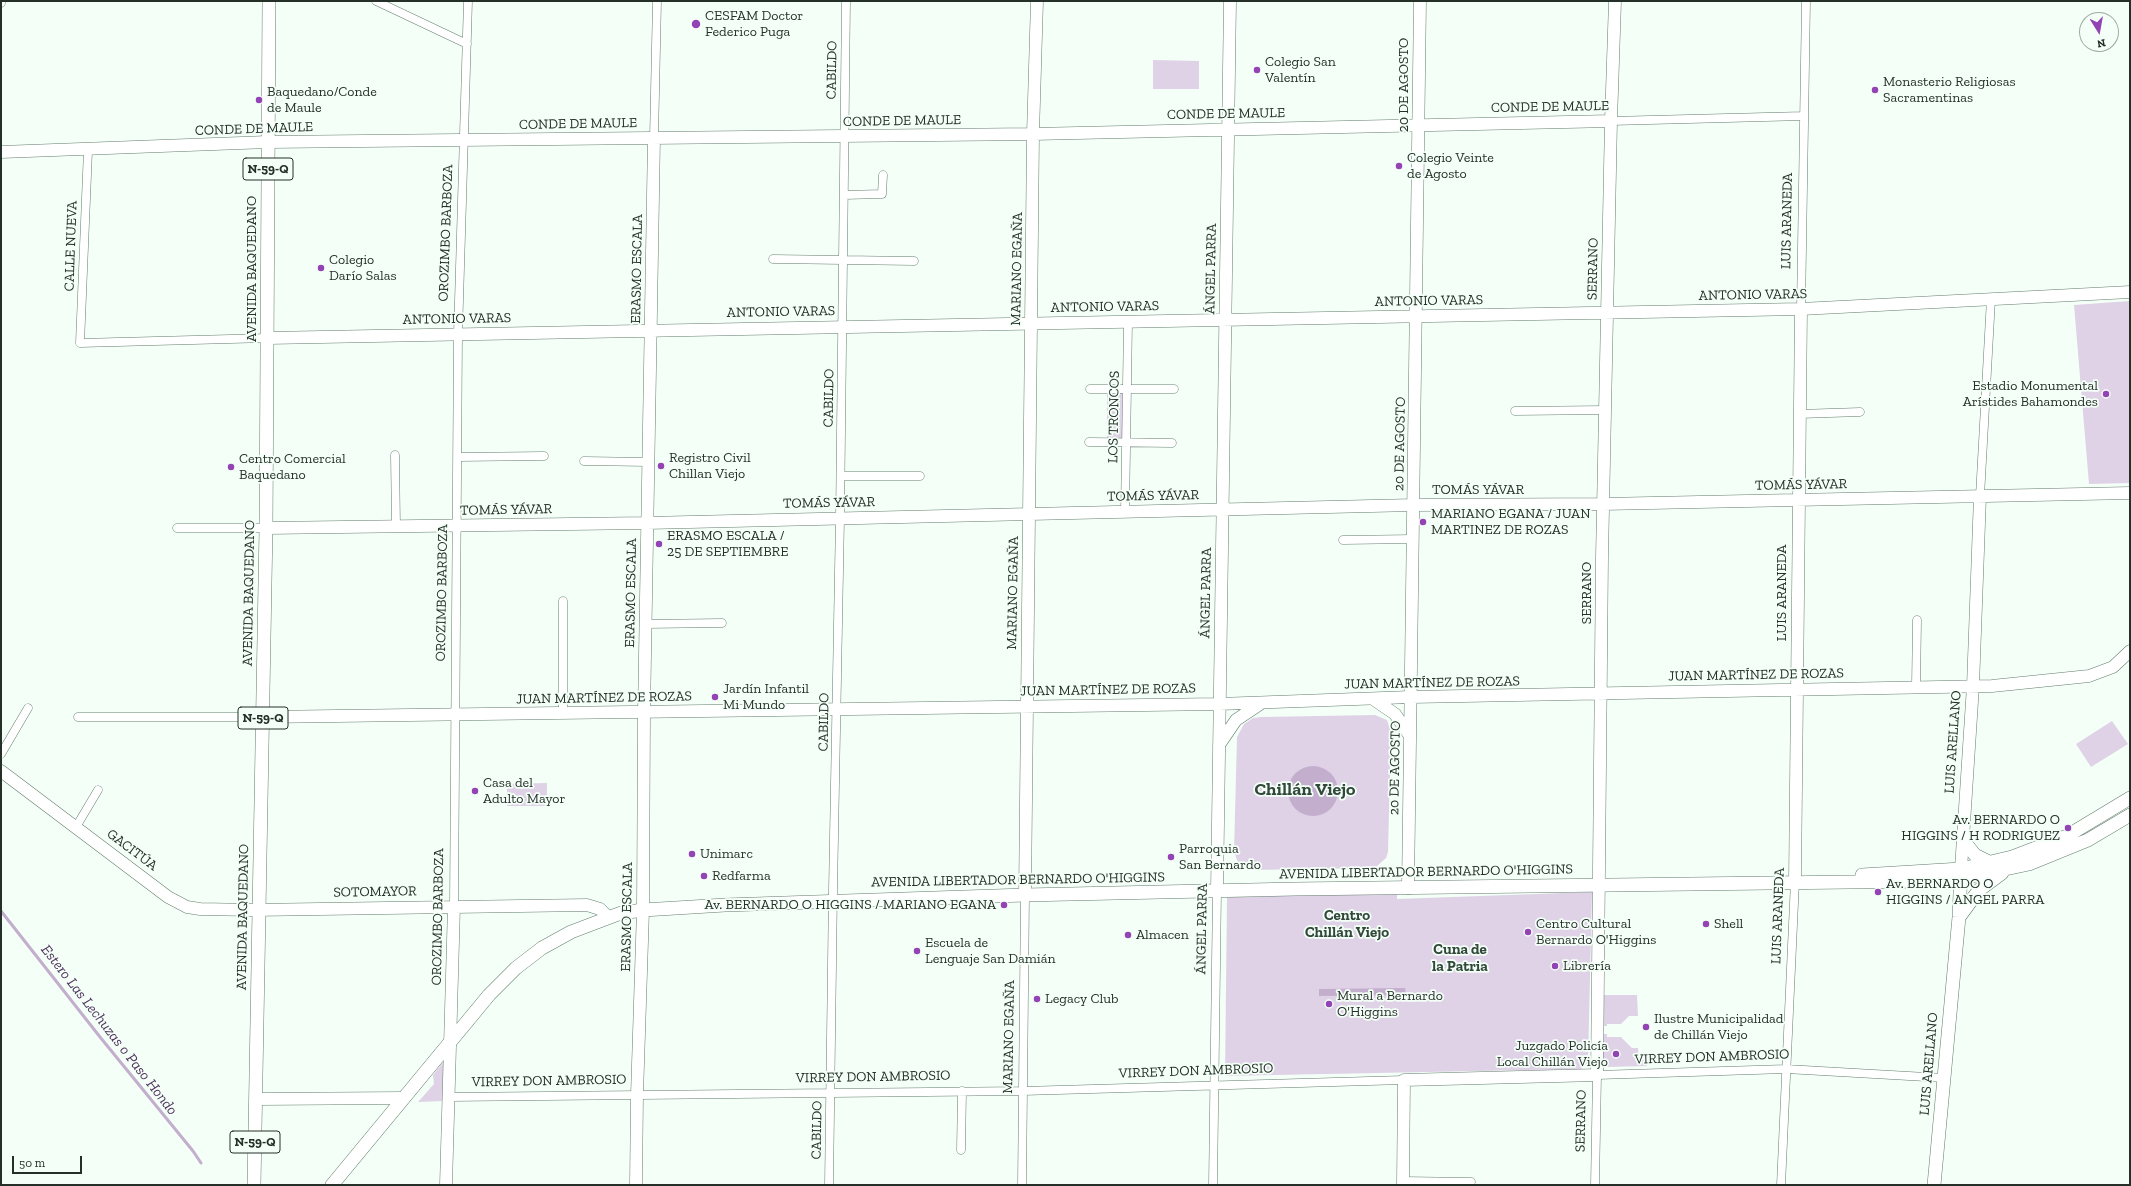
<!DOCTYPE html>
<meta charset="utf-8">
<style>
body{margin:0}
#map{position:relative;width:2131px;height:1186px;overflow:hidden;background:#f4fff8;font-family:"Zilla Slab",serif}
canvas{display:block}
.frame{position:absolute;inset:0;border:2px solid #253029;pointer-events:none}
.north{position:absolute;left:2079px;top:12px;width:40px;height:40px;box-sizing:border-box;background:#f4fff8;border:1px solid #a1aca5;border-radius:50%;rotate:169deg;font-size:11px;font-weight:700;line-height:16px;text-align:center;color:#253029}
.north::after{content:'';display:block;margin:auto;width:14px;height:18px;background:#9343b3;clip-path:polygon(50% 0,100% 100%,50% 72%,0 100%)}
.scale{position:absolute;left:12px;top:1156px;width:70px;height:18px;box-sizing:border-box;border:2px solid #253029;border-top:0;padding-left:5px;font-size:12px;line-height:14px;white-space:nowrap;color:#253029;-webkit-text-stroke:3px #f4fff8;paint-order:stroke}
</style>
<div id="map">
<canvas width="2131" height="1186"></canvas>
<div class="frame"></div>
<div class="north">N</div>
<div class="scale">50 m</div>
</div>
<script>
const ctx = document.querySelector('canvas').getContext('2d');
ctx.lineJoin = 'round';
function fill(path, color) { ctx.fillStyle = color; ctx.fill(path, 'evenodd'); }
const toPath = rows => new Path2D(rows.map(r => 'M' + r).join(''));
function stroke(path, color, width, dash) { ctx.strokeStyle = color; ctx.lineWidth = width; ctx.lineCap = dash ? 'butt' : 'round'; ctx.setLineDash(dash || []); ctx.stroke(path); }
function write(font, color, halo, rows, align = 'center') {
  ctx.font = font + ' "Zilla Slab",serif'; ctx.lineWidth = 3.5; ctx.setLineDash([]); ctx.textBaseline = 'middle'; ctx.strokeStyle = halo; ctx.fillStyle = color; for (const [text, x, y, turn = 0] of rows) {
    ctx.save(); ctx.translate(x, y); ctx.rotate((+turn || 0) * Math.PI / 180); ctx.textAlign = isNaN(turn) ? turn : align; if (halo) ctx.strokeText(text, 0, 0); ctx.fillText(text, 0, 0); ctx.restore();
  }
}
fill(toPath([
 [1153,60,1199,61,1199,89,1153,89],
 [2130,301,2130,483,2089,484,2074,305],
 [1107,392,1122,393,1122,438,1107,439],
 [1375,715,1387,720,1391,732,1388,852,1386,858,1376,867,1370,868,1252,870,1239,865,1234,852,1237,737,1244,724,1253,718,1261,717],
 [2112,721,2128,744,2091,767,2076,744],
 [547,783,547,806,507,806,507,784],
 [1592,892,1588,1063,1581,1069,1225,1076,1227,897,1397,893,1397,899],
 [1603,995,1637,995,1638,1016,1629,1016,1621,1024,1607,1024,1607,1026,1602,1026],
 [1601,1034,1607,1034,1607,1037,1621,1037,1632,1048,1638,1048,1639,1060,1646,1060,1647,1066,1608,1067,1601,1061],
 [444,1061,444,1101,418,1102,434,1084,433,1075]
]), '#dfd2e6');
fill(toPath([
 '1288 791a25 25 0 1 1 50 0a25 25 0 1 1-50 0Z',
 [1405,988,1406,995,1319,996,1319,989]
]), '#c3aecd');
stroke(toPath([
 [1,911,100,1037,193,1151,201,1163]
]), '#c3aecd', 3);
const street = toPath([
 [376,1,467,44],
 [1,3,1,1],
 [1611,121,1804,116],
 [654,138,657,1],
 [88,150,80,343,268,338],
 [844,195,882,194,883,175],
 [773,259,914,261],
 [1801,309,1806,1],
 [1090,389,1174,389],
 [1515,411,1605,410],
 [1799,414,1860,412],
 [1089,442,1172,443],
 [395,455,396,527],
 [458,457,544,456],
 [584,461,648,462],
 [841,476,920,476],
 [1980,496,1991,299],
 [1125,512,1128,322],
 [177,528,266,528],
 [1343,540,1413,539],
 [645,624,722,623],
 [1916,687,1917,620],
 [563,714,563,601],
 [78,717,263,717],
 [1,754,28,708],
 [76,827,98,790],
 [454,906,458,334,468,1],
 [449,1097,1023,1091,1404,1080],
 [961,1150,962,1091],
 [1403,1181,1471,1182],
 [829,1185,833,890,840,518,846,1],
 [1022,1185,1025,895],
 [1213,1185,1217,891],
 [1595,1185,1597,1075,1786,1069,1944,1078],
 [1781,1185,1795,881]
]);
const secondary = toPath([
 [1,152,268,142,1033,134,1611,121],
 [268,338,1801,309,2130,292],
 [266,528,647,523,1414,505,1603,504,2130,493],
 [1373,699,1395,714,1410,736],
 [263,717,1219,704,1411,697,1992,686,2089,676,2113,667,2130,651],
 [1219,745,1236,720,1260,704],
 [1,771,168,897,187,907,200,909,253,910,587,905,600,909,608,917],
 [1961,869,1973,686,1980,496],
 [1795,881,1801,309],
 [1408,888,1420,1],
 [1217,891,1230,1],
 [1025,895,1033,134,1037,1],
 [257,1099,404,1098],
 [446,1185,454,906],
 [636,1185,637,1095,643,910,644,713,654,138],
 [1403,1185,1404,1080,1597,1075,1602,557,1611,121,1615,1]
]);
const primary = toPath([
 [1963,840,1975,855,1991,863],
 [1862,875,1961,869,2012,857,2067,836,2130,798],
 [1960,916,1979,890,2002,873],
 [254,1185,266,528,269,1],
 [332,1185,489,995,516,968,542,948,571,932,621,913,643,910,725,905,1025,895,1295,889,1928,881,1972,876,2029,864,2088,840,2130,815],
 [1934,1185,1959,917,1961,870]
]);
stroke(street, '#647d6d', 9);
stroke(secondary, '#647d6d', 13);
stroke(primary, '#647d6d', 14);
stroke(street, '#fff', 8);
stroke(secondary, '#fff', 12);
stroke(primary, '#fff', 13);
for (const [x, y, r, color] of [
 [696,24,5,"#9343b3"],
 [1257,70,4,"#9343b3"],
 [1875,90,4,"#9343b3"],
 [259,100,4,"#9343b3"],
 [1399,166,4,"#9343b3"],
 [321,268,4,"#9343b3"],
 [2106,394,4,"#9343b3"],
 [661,466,4,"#9343b3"],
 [231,467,4,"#9343b3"],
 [1423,522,4,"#9343b3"],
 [659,544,4,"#9343b3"],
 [715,697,4,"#9343b3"],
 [475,791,4,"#9343b3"],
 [2068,828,4,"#9343b3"],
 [692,854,4,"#9343b3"],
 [1171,857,4,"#9343b3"],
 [704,876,4,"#9343b3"],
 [1878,892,4,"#9343b3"],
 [1004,905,4,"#9343b3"],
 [1706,924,4,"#9343b3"],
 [1528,932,4,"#9343b3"],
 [1128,935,4,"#9343b3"],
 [917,951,4,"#9343b3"],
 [1555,966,4,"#9343b3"],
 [1037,999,4,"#9343b3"],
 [1329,1004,4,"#9343b3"],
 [1646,1027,4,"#9343b3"],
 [1616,1054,4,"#9343b3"]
]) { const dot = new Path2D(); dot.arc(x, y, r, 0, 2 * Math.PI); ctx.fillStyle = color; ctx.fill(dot); stroke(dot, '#f4fff8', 1.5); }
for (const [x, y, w] of [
 [268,169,50],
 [263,718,50],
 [255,1142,50]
]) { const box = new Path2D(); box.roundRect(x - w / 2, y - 11, w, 22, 3); ctx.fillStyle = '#f4fff8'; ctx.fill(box); stroke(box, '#253029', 1); }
write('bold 13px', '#253029', null, [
 ["N-59-Q",268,169],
 ["N-59-Q",263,718],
 ["N-59-Q",255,1142]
]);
write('14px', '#253029', '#f4fff8', [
 ["CESFAM Doctor",705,16],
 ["Federico Puga",705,32],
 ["Colegio San",1265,62],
 ["Valentín",1265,78],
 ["Monasterio Religiosas",1883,82],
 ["Sacramentinas",1883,98],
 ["Baquedano/Conde",267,92],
 ["de Maule",267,108],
 ["Colegio Veinte",1407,158],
 ["de Agosto",1407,174],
 ["Colegio",329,260],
 ["Darío Salas",329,276],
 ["Estadio Monumental",2098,386,"right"],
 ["Arístides Bahamondes",2098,402,"right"],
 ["Registro Civil",669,458],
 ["Chillan Viejo",669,474],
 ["Centro Comercial",239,459],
 ["Baquedano",239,475],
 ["MARIANO EGANA / JUAN",1431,514],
 ["MARTINEZ DE ROZAS",1431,530],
 ["ERASMO ESCALA /",667,536],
 ["25 DE SEPTIEMBRE",667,552],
 ["Jardín Infantil",723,689],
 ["Mi Mundo",723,705],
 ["Casa del",483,783],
 ["Adulto Mayor",483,799],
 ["Av. BERNARDO O",2060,820,"right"],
 ["HIGGINS / H RODRIGUEZ",2060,836,"right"],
 ["Parroquia",1179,849],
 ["San Bernardo",1179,865],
 ["Unimarc",700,854],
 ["Redfarma",712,876],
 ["Av. BERNARDO O",1886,884],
 ["HIGGINS / ANGEL PARRA",1886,900],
 ["Av. BERNARDO O HIGGINS / MARIANO EGANA",996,905,"right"],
 ["Centro Cultural",1536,924],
 ["Bernardo O'Higgins",1536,940],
 ["Shell",1714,924],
 ["Almacen",1136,935],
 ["Escuela de",925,943],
 ["Lenguaje San Damián",925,959],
 ["Librería",1563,966],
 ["Mural a Bernardo",1337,996],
 ["O'Higgins",1337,1012],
 ["Legacy Club",1045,999],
 ["Ilustre Municipalidad",1654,1019],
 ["de Chillán Viejo",1654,1035],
 ["Juzgado Policía",1608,1046,"right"],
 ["Local Chillán Viejo",1608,1062,"right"]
], 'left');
write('14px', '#253029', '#f4fff8', [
 ["CABILDO",832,70,-89],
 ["20 DE AGOSTO",1404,85,-90],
 ["CONDE DE MAULE",1550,107,-1],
 ["CONDE DE MAULE",1226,114,-1],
 ["CONDE DE MAULE",902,121,-1],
 ["CONDE DE MAULE",578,124,-1],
 ["CONDE DE MAULE",254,129,-2],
 ["LUIS ARANEDA",1787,221,-89],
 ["OROZIMBO BARBOZA",446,233,-88],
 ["CALLE NUEVA",71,246,-88],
 ["AVENIDA BAQUEDANO",252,269,-90],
 ["ERASMO ESCALA",637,269,-89],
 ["MARIANO EGAÑA",1017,269,-89],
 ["ÁNGEL PARRA",1211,269,-89],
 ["SERRANO",1593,269,-89],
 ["ANTONIO VARAS",1753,295,-1],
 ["ANTONIO VARAS",1429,301,-1],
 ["ANTONIO VARAS",1105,307,-1],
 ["ANTONIO VARAS",781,312,-1],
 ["ANTONIO VARAS",457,319,-1],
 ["CABILDO",829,398,-89],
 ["LOS TRONCOS",1114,417,-89],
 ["20 DE AGOSTO",1400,444,-89],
 ["TOMÁS YÁVAR",1801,485,-1],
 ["TOMÁS YÁVAR",1478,490],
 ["TOMÁS YÁVAR",1153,496,-1],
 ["TOMÁS YÁVAR",829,503,-1],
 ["TOMÁS YÁVAR",506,510,-1],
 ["AVENIDA BAQUEDANO",249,593,-89],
 ["OROZIMBO BARBOZA",442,593,-89],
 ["ERASMO ESCALA",631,593,-89],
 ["MARIANO EGAÑA",1013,593,-89],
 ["ÁNGEL PARRA",1206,593,-89],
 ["SERRANO",1587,593,-90],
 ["LUIS ARANEDA",1782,593,-90],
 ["JUAN MARTÍNEZ DE ROZAS",1756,675,-1],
 ["JUAN MARTÍNEZ DE ROZAS",1432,683,-1],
 ["JUAN MARTÍNEZ DE ROZAS",1108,690,-1],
 ["JUAN MARTÍNEZ DE ROZAS",604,698,-1],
 ["CABILDO",824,722,-89],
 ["LUIS ARELLANO",1953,742,-86],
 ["20 DE AGOSTO",1395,768,-89],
 ["GACITÚA",132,850,37],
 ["AVENIDA LIBERTADOR BERNARDO O'HIGGINS",1426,872,-1],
 ["AVENIDA LIBERTADOR BERNARDO O'HIGGINS",1018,880,-1],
 ["SOTOMAYOR",375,892,-1],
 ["LUIS ARANEDA",1778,916,-88],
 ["AVENIDA BAQUEDANO",243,917,-89],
 ["OROZIMBO BARBOZA",438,917,-89],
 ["ERASMO ESCALA",627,917,-89],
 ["ÁNGEL PARRA",1202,929,-89],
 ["MARIANO EGAÑA",1009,1037,-89],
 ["VIRREY DON AMBROSIO",1712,1057,-2],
 ["LUIS ARELLANO",1929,1064,-85],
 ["VIRREY DON AMBROSIO",1196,1071,-2],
 ["VIRREY DON AMBROSIO",873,1077,-1],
 ["VIRREY DON AMBROSIO",549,1081,-1],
 ["SERRANO",1581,1121,-89],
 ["CABILDO",817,1130,-89]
]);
write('bold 15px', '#31483a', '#f4fff8', [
 ["Centro",1347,916],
 ["Chillán Viejo",1347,933],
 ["Cuna de",1460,950],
 ["la Patria",1460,967]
]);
write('italic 15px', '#50335d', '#f4fff8', [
 ["Estero Las Lechuzas o Paso Hondo",109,1030,52]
]);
write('bold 18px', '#31483a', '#f4fff8', [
 ["Chillán Viejo",1305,790]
]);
</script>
